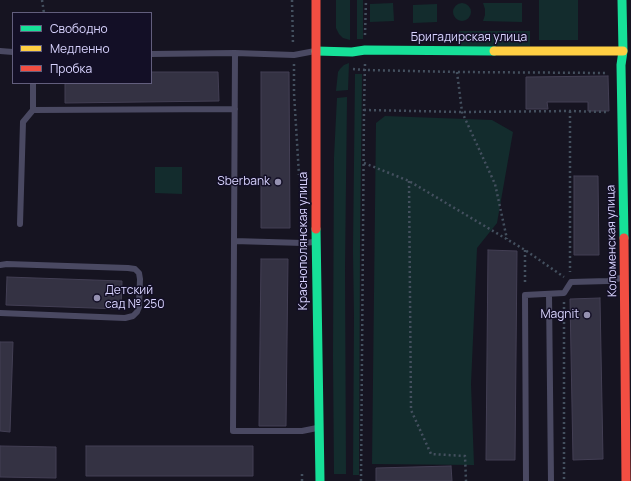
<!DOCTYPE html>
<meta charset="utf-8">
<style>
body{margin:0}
#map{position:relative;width:631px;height:481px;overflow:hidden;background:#161421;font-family:Manrope,sans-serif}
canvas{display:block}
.legend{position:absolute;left:12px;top:12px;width:140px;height:72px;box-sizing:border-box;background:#130f26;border:1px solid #625e7d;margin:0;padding:5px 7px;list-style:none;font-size:12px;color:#d9d4ff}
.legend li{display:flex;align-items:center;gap:8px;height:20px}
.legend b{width:20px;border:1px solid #625e7d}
</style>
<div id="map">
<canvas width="631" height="481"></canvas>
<ul class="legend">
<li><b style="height:5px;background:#16e098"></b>Свободно</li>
<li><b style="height:5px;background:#ffcf43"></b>Медленно</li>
<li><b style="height:5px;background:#f24e42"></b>Пробка</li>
</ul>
</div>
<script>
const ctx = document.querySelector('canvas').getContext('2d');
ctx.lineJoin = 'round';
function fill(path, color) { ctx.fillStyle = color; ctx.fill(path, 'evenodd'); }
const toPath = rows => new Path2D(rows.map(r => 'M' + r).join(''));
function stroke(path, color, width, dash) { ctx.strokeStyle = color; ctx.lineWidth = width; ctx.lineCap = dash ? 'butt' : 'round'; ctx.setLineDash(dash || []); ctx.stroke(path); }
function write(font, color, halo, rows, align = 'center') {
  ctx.font = font + ' Manrope,sans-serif'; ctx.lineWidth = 3; ctx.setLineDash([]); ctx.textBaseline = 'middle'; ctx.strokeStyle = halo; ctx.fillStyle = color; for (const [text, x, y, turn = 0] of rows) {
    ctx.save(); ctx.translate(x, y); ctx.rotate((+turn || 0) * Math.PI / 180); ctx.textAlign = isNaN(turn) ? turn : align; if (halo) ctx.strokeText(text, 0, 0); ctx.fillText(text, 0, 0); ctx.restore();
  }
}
fill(toPath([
 [336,0,350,0,350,40,343,38,339,34,336,28],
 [357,0,363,0,363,39,357,39],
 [539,0,578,0,578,40,539,40],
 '453 12a9 9 0 1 1 18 0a9 9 0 1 1-18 0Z',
 [393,3,394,21,370,22,370,4],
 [483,3,522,3,522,22,483,21,485,15,485,9],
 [437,4,437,22,413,23,413,5],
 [459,31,530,31,530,46,459,46],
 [349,63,348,90,336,91,338,72,340,69,344,65],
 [355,74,362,74,360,245,359,475,353,475,354,316,353,250],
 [347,97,345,268,346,474,334,474,333,356,334,157,337,98],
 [385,116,492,120,513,132,497,223,477,248,471,384,474,465,372,464,376,123],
 [155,167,182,167,182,194,155,193]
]), '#132c2d');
const building = toPath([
 [151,72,218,72,219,101,65,103,65,83,151,83,151,72],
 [261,72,289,72,290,228,261,228,261,72],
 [608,76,609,111,588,111,588,102,547,102,548,109,526,109,526,77,608,76],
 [574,176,598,176,599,255,574,255,574,176],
 [488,250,517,251,515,460,486,460,488,250],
 [261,259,288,259,286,426,259,426,261,259],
 [7,277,122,281,121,309,6,305,7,277],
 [600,298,603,459,573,460,570,299,600,298],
 [0,342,13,342,10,432,0,431,0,342],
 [0,446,56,447,56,478,0,477,0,446],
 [86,446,253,446,253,476,86,476,86,446],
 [451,466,452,481,376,481,376,468,451,466]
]);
fill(building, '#343243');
stroke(building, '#433f54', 1);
stroke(toPath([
 [42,0,44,13],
 [292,0,293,45],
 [365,35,366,0],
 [294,64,294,93,299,175],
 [353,69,365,70,457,72,606,73],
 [457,72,462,112,495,184,507,239],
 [364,110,462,112,570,111,607,112],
 [570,111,570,272],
 [364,163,409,181,525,250,564,277],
 [409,181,411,410,431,454,465,456,466,481],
 [525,250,525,285],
 [564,302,564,481],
 [302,474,302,481],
 [361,481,364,110,365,64]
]), '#44505f', 2.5, [2, 3]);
stroke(toPath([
 [0,51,13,52],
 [235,53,234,241,303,243,314,242],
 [151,54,235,53,294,55,315,51],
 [33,110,235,109],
 [20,224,23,122,33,110,33,83],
 [234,241,233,431,302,431,317,428],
 [0,265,7,264,128,268,135,269,139,273,140,279,139,307,137,312,133,316,125,318,0,313],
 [549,294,551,481],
 [526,481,525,295,564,293,571,282,608,281,625,277]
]), '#4a4962', 6);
stroke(toPath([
 [622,0,623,51,621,65,624,238],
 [316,51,352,52,365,50,494,51],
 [316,229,320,481]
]), '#16e098', 9);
stroke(toPath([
 [494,51,623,51]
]), '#ffcf43', 9);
stroke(toPath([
 [316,0,316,229],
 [624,238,626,481]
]), '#f24e42', 9);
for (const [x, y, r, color] of [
 [278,182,4,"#9591b1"],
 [97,298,4,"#9591b1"],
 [587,315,4,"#9591b1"]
]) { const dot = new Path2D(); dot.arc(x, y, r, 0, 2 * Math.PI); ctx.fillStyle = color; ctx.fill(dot); stroke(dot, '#130f26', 1.5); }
write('12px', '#d9d4ff', '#130f26', [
 ["Бригадирская улица",469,38],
 ["Краснополянская улица",304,241,-90],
 ["Коломенская улица",612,241,-91]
]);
write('12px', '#d9d4ff', '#130f26', [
 ["Sberbank",270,182],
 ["Детский",105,291,"left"],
 ["сад № 250",105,305,"left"],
 ["Magnit",579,315]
], 'right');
</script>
